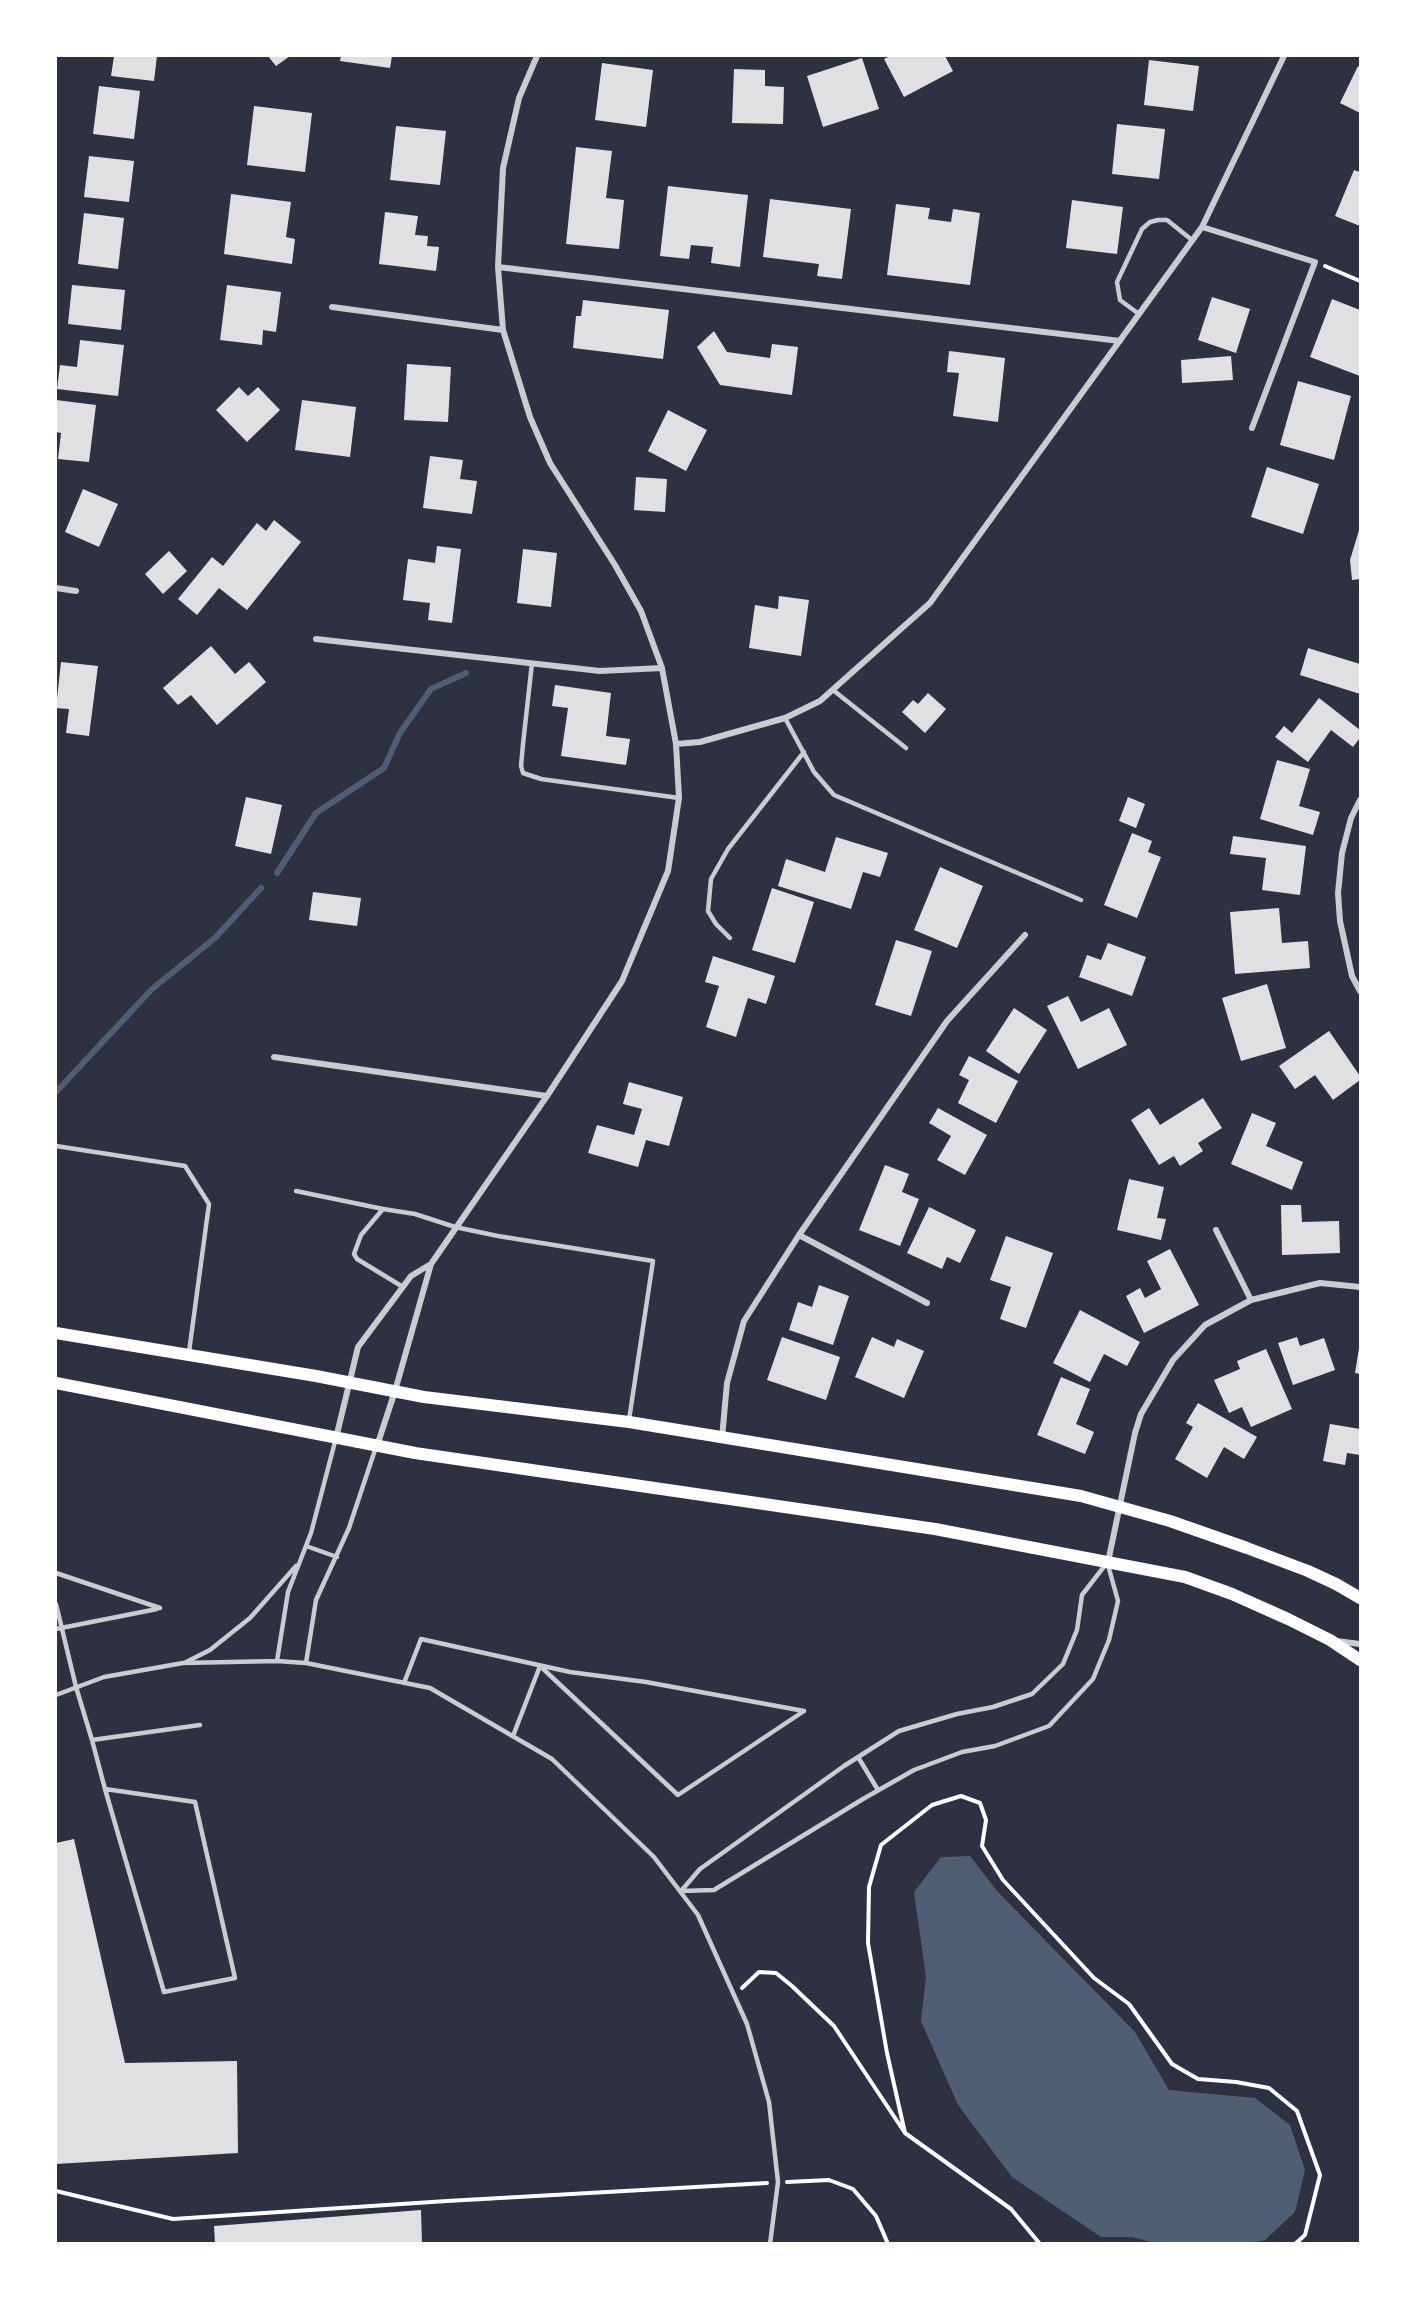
<!DOCTYPE html>
<style>
body{margin:0}
#map{position:relative;width:1416px;height:2299px;overflow:hidden;background:#2d3142;font-family:Montserrat,sans-serif}
canvas{display:block}
.frame{position:absolute;inset:0;border:57px solid #fff;pointer-events:none}
</style>
<div id="map">
<canvas width="1416" height="2299"></canvas>
<div class="frame"></div>
</div>
<script>
const ctx = document.querySelector('canvas').getContext('2d');
ctx.lineJoin = 'round';
function fill(path, color) { ctx.fillStyle = color; ctx.fill(path, 'evenodd'); }
const toPath = rows => new Path2D(rows.map(r => 'M' + r).join(''));
function stroke(path, color, width, dash) { ctx.strokeStyle = color; ctx.lineWidth = width; ctx.lineCap = dash ? 'butt' : 'round'; ctx.setLineDash(dash || []); ctx.stroke(path); }
fill(toPath([
 [970,1856,997,1891,1135,2032,1169,2090,1255,2098,1290,2125,1305,2170,1295,2212,1265,2240,1247,2244,1158,2244,1132,2237,1101,2237,1012,2177,958,2105,921,2021,926,1977,914,1892,941,1857]
]), '#4f5d75');
stroke(toPath([
 [277,873,316,813,384,768,400,733,431,689,466,673],
 [56,1092,152,989,215,938,261,888]
]), '#4f5d75', 6);
fill(toPath([
 [114,56,157,56,154,81,111,76],
 [268,56,290,56,276,66],
 [341,56,392,56,390,68,340,61],
 [890,56,945,56,953,71,904,97,884,59],
 [862,58,879,109,823,127,807,76],
 [1149,60,1199,66,1193,111,1144,105],
 [602,63,653,70,646,127,595,120],
 [1358,66,1360,68,1360,113,1340,103],
 [734,69,765,70,765,86,784,87,783,124,732,123],
 [99,86,140,91,134,139,93,134],
 [254,106,312,113,305,172,247,165],
 [1117,124,1165,129,1159,179,1112,174],
 [396,126,446,131,440,185,390,180],
 [576,147,612,151,606,198,624,200,619,249,566,244],
 [89,156,134,161,129,202,84,197],
 [1354,170,1360,172,1360,226,1335,216],
 [668,186,748,195,740,267,711,263,713,247,691,245,689,259,660,256],
 [231,194,291,202,286,237,295,239,292,264,224,254],
 [770,199,851,209,842,279,817,276,819,264,763,257],
 [1072,200,1123,207,1117,254,1066,248],
 [896,204,930,208,928,219,951,222,953,209,980,213,970,285,887,275],
 [385,212,418,216,415,235,428,236,427,246,439,247,436,271,379,264],
 [84,213,124,218,118,269,78,264],
 [72,285,125,290,121,330,68,324],
 [227,285,281,292,276,332,263,330,262,345,220,340],
 [1212,297,1250,309,1236,353,1198,340],
 [1332,299,1360,310,1360,376,1310,357],
 [583,300,669,310,663,359,573,348,576,316,581,316],
 [714,331,727,352,770,358,772,344,798,347,792,395,720,385,697,347],
 [80,340,124,345,118,396,57,389,60,365,77,367],
 [949,351,1005,358,998,422,953,416,959,373,947,372],
 [1231,356,1233,380,1182,383,1181,360],
 [407,364,451,367,448,422,404,420],
 [1298,381,1351,396,1334,460,1280,445],
 [239,387,248,396,258,387,280,410,247,442,216,410],
 [56,400,96,405,89,462,58,459,61,433,56,432],
 [302,400,356,407,350,457,295,450],
 [668,410,707,430,686,471,648,451],
 [430,456,463,460,460,479,477,481,472,514,423,508],
 [1267,467,1319,484,1303,534,1251,517],
 [636,477,667,479,665,512,634,510],
 [83,489,118,504,99,547,65,532],
 [274,520,301,542,247,610,219,588,197,615,178,599,212,557,223,566,257,523,266,531],
 [1360,527,1360,579,1352,580,1350,560],
 [437,546,461,549,452,623,428,620,430,603,403,600,408,559,435,563],
 [523,549,557,553,551,607,517,603],
 [169,551,187,571,163,594,145,574],
 [779,596,809,600,801,656,749,648,755,605,778,609],
 [211,646,235,674,249,662,266,682,217,725,191,695,178,705,163,688],
 [1308,648,1360,664,1360,694,1300,675],
 [61,662,98,666,89,736,66,733,69,709,56,708],
 [555,685,611,693,606,736,630,739,626,765,561,756,568,708,552,706],
 [928,693,946,709,925,733,902,712,913,700,918,704],
 [1319,698,1360,730,1360,738,1353,747,1331,730,1308,762,1275,737,1284,726,1292,733],
 [1277,760,1310,769,1299,806,1320,812,1313,835,1260,819],
 [246,797,282,805,271,854,235,846],
 [1128,797,1145,804,1136,828,1119,821],
 [1132,833,1152,841,1148,852,1161,857,1137,918,1104,905],
 [1233,836,1306,846,1300,895,1262,890,1266,858,1230,854],
 [836,837,888,853,880,877,863,872,851,909,778,886,786,859,825,872],
 [940,867,983,886,957,948,914,930],
 [772,888,814,902,795,963,752,950],
 [313,892,361,898,357,926,309,920],
 [1279,908,1282,943,1308,941,1310,968,1235,974,1230,912],
 [896,940,932,951,911,1016,875,1005],
 [1108,943,1146,957,1132,996,1079,977,1087,955,1101,960],
 [713,956,775,976,766,1004,748,998,736,1037,706,1027,719,986,705,982],
 [1267,984,1286,1048,1241,1061,1222,998],
 [1068,996,1081,1022,1109,1008,1127,1045,1078,1069,1047,1006],
 [1014,1008,1047,1030,1019,1074,986,1051],
 [1329,1031,1360,1076,1360,1080,1333,1100,1315,1075,1295,1089,1279,1066],
 [969,1056,1018,1081,996,1123,958,1103,969,1080,959,1075],
 [629,1082,683,1097,669,1146,646,1140,638,1167,588,1153,597,1125,634,1135,642,1109,623,1104],
 [1203,1098,1222,1128,1198,1143,1203,1151,1180,1166,1174,1156,1159,1165,1131,1120,1149,1108,1160,1125],
 [938,1108,987,1135,965,1175,937,1160,951,1136,929,1123],
 [1252,1113,1276,1123,1266,1146,1303,1162,1292,1190,1231,1164],
 [885,1165,909,1174,902,1192,919,1199,900,1246,859,1230],
 [1129,1179,1164,1187,1157,1218,1166,1219,1161,1240,1117,1230],
 [1281,1205,1301,1205,1302,1222,1339,1221,1340,1253,1282,1255],
 [929,1207,976,1230,960,1263,947,1257,942,1269,907,1253],
 [1006,1236,1053,1253,1026,1328,1000,1319,1011,1287,990,1280],
 [1170,1249,1199,1305,1144,1333,1126,1296,1140,1288,1145,1298,1161,1289,1147,1261],
 [819,1285,849,1296,833,1345,789,1330,798,1302,812,1307],
 [1080,1310,1140,1342,1127,1366,1104,1354,1090,1382,1053,1363],
 [782,1337,840,1357,826,1400,767,1380],
 [872,1337,894,1347,897,1339,924,1351,904,1398,855,1377],
 [1297,1337,1300,1346,1324,1338,1335,1370,1293,1385,1278,1343],
 [1359,1348,1360,1348,1360,1374,1355,1373],
 [1266,1349,1292,1409,1251,1427,1242,1407,1229,1413,1214,1380,1240,1369,1237,1361],
 [1061,1377,1090,1389,1076,1424,1094,1432,1085,1454,1037,1435],
 [1198,1403,1257,1437,1244,1459,1224,1447,1207,1478,1175,1459,1193,1427,1186,1423],
 [1330,1424,1360,1429,1360,1455,1347,1453,1345,1465,1323,1461],
 [74,1839,125,2063,237,2061,238,2153,56,2164,56,1843],
 [421,2210,422,2244,215,2244,214,2226]
]), '#e0e0e3');
stroke(toPath([
 [1325,266,1360,281],
 [742,1988,759,1972,776,1973,792,1986,834,2026,905,2133,1011,2209,1040,2244],
 [905,2133,887,2053,868,1943,869,1887,881,1845,932,1805,961,1796,980,1803,986,1820,982,1846,1003,1880,1094,1978,1129,2004,1172,2064,1198,2079,1236,2082,1269,2088,1297,2111,1320,2175,1305,2235,1295,2244],
 [787,2182,829,2180,853,2189,876,2216,888,2244],
 [56,2191,173,2219,447,2201,767,2183]
]), '#fff', 4);
stroke(toPath([
 [1139,314,1120,300,1117,282,1142,229,1150,222,1158,220,1167,220,1192,240],
 [532,663,523,744,521,766,523,773,541,779,679,798],
 [833,690,906,748],
 [785,718,814,772,834,795,1081,900],
 [730,938,716,924,708,911,711,879,728,849,804,752],
 [56,1146,185,1166,209,1204,189,1352],
 [296,1191,383,1209],
 [403,1287,357,1259,354,1254,361,1235,383,1209,415,1214,455,1227,498,1236,653,1261,629,1420],
 [306,1546,337,1557],
 [56,1573,160,1608],
 [56,1604,76,1687,92,1740,105,1789,164,1992,235,1978,195,1802,105,1789],
 [56,1629,157,1609],
 [277,1661,288,1592,311,1533,336,1438],
 [186,1662,210,1650,250,1618,296,1566],
 [306,1663,316,1600,349,1528,376,1447],
 [404,1683,421,1639,570,1672,646,1682,804,1711],
 [56,1695,104,1677,183,1663,277,1661,306,1663,430,1688,552,1759,654,1857,698,1915,747,2024,769,2102,778,2182,770,2244],
 [513,1736,540,1666,678,1795,804,1711],
 [92,1740,200,1725],
 [858,1757,878,1790],
 [681,1891,714,1890,863,1799,914,1770,962,1752,995,1746,1049,1726,1093,1679,1109,1640,1118,1601,1108,1565],
 [681,1891,700,1869,844,1766,899,1731,957,1714,993,1707,1032,1694,1063,1664,1077,1630,1082,1595,1106,1564]
]), '#caccd0', 4.5);
stroke(toPath([
 [1202,227,1315,262,1252,428],
 [498,267,1120,341],
 [332,307,503,330],
 [56,588,76,591],
 [316,639,600,671,662,668],
 [676,744,700,742,785,718,820,701,930,603,1202,227,1284,56],
 [1360,800,1351,818,1342,853,1338,893,1340,921,1352,976,1360,991],
 [274,1057,547,1096],
 [1216,1230,1251,1300],
 [799,1235,927,1303],
 [336,1438,358,1347,411,1276,431,1264],
 [722,1438,727,1383,744,1321,799,1235,947,1021,1025,935],
 [377,1446,395,1391,431,1264,547,1096,622,981,668,871,679,798,676,744,662,668,641,611,615,565,550,463,530,417,503,330,498,267,503,168,519,98,537,56],
 [1108,1562,1135,1433,1141,1414,1173,1360,1205,1325,1251,1300,1320,1283,1360,1287],
 [1336,1641,1360,1644]
]), '#caccd0', 6);
stroke(toPath([
 [56,1333,316,1376,424,1397,629,1422,1081,1496,1170,1521,1247,1548,1308,1571,1336,1584,1360,1598],
 [56,1383,415,1453,935,1529,1185,1577,1232,1594,1288,1619,1330,1640,1360,1660]
]), '#fff', 12);
</script>
